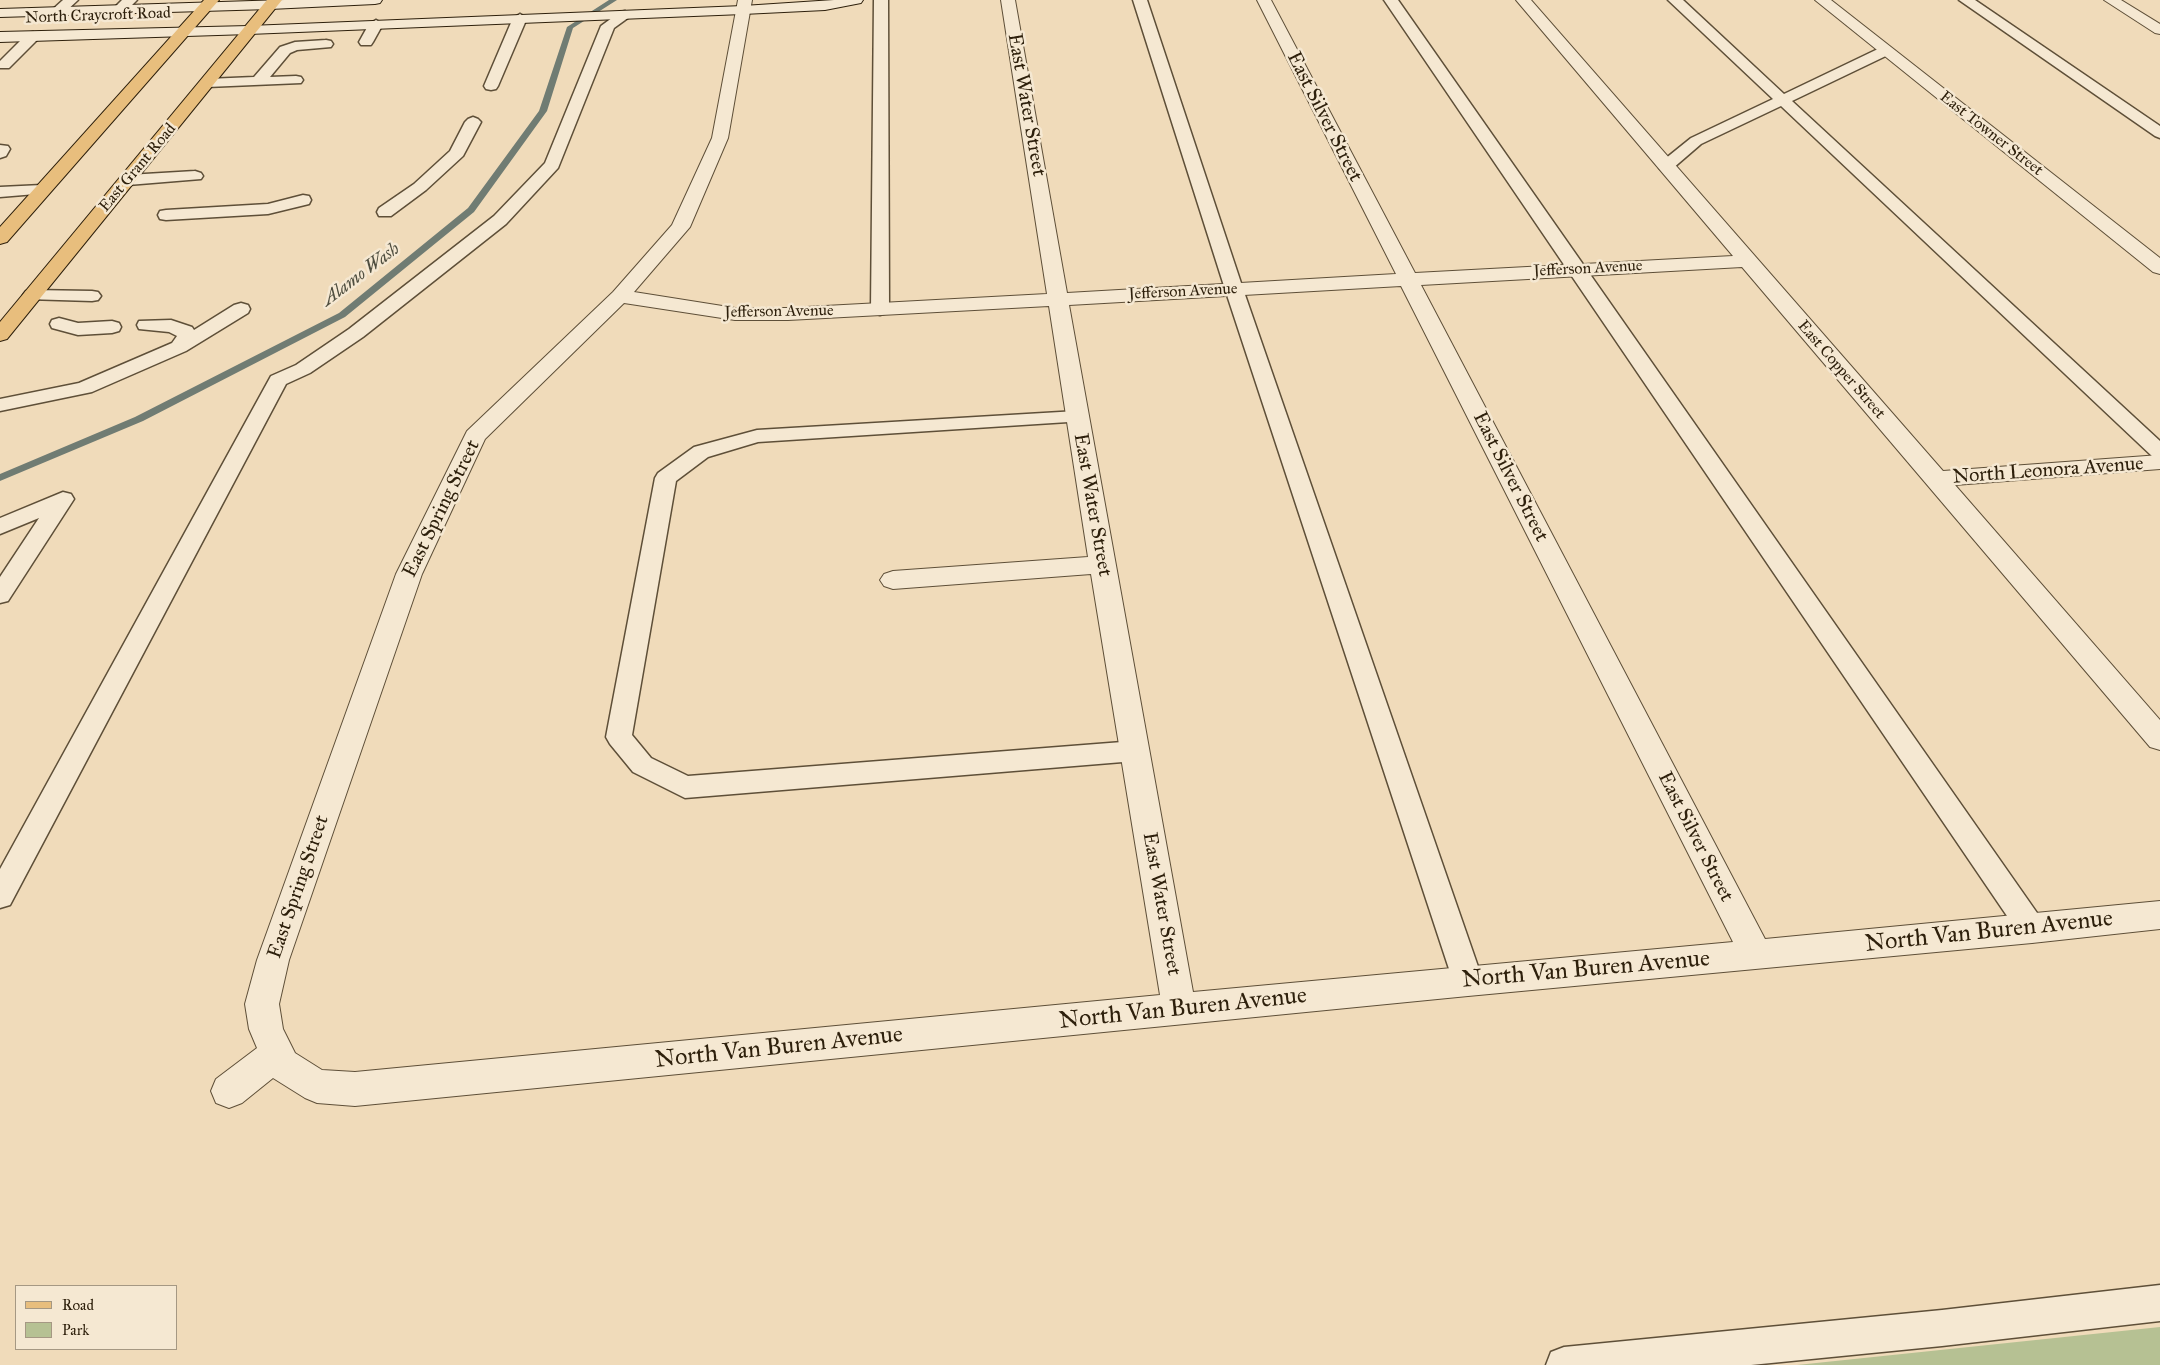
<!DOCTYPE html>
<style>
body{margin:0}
#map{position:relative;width:2160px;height:1365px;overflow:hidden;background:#f0dbba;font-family:"IM FELL Great Primer",serif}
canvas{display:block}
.legend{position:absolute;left:15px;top:1285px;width:162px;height:65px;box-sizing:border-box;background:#f5e8d2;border:1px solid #a59883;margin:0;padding:6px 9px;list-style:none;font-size:15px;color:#2e200c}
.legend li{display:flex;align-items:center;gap:10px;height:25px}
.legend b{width:25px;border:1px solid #a59883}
</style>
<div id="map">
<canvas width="2160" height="1365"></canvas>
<ul class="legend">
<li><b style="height:6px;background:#e8be7d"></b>Road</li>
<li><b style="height:14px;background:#b6c193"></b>Park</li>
</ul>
</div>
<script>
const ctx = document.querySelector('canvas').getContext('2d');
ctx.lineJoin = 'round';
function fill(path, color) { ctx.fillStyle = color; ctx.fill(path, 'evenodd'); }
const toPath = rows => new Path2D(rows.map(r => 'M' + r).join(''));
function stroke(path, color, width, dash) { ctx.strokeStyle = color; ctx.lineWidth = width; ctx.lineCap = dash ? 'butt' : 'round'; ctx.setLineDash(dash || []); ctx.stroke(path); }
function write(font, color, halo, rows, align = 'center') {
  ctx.font = font + ' "IM FELL Great Primer",serif'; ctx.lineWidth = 5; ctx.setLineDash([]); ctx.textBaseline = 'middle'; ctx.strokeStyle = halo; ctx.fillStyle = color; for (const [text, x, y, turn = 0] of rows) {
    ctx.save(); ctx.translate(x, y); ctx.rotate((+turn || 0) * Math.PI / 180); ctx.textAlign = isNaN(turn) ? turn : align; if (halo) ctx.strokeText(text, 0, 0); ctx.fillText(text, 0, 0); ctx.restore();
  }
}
fill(toPath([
 [2160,1327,2160,1365,1797,1365]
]), '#b6c193');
fill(toPath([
 [609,0,617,0,573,28,547,111,474,212,345,317,143,421,0,481,0,474,135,417,339,313,468,208,539,111,567,27,609,0]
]), '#707c73');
const lane = toPath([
 [63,0,78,0,64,13,54,13,52,10,63,0],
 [122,0,137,0,124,13,114,13,112,10,122,0],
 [874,0,888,0,889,309,887,313,880,315,873,313,871,309,874,0],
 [1133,0,1147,0,1243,289,1483,981,1479,991,1468,995,1457,991,1453,981,1225,289,1133,0],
 [1384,0,1398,0,2042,920,2047,929,2042,938,2032,942,2022,938,1384,0],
 [1668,0,1683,0,1784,94,1880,48,1890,48,1892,51,1890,54,1792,101,2160,441,2160,459,2153,457,1781,106,1701,144,1672,169,1660,169,1658,166,1660,163,1691,138,1773,99,1668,0],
 [1959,0,1975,0,2160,126,2160,138,2155,136,1959,0],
 [625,11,632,15,614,28,558,168,506,224,363,337,310,373,286,384,10,905,0,908,0,869,271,376,296,365,349,329,494,216,545,163,601,26,620,12,625,11],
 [520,14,527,18,498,86,496,89,491,90,486,89,484,86,513,18,520,14],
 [376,20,383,24,373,42,371,45,361,45,359,42,369,24,376,20],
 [33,32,40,36,38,39,9,68,0,68,0,61,28,33,33,32],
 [326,40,331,41,333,44,331,47,297,50,290,53,270,77,296,76,301,77,303,80,301,83,207,87,202,86,200,83,202,80,207,79,254,77,280,47,295,42,326,40],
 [473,117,478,119,481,122,463,156,426,190,391,216,379,216,377,212,379,208,414,184,450,151,465,122,468,119,473,117],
 [0,145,8,146,10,149,6,156,0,158,0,145],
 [195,171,201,173,203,176,201,179,128,185,122,183,120,180,122,177,128,175,195,171],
 [42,185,48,187,50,190,48,193,0,197,0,187,42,185],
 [303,195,309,196,311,200,309,204,268,214,166,220,160,219,158,215,160,211,166,210,268,204,303,195],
 [32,290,92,291,98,292,101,296,98,300,92,301,26,299,23,295,26,291,32,290],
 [241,303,248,305,250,309,248,313,186,351,92,392,0,411,0,399,79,383,172,343,177,336,169,332,139,329,137,325,139,321,171,320,192,327,194,330,234,305,241,303],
 [59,318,78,323,112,321,119,323,121,327,119,331,112,333,78,335,52,328,50,324,52,320,59,318],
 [1077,411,1084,413,1087,417,1084,421,758,442,708,457,676,481,632,735,651,758,688,776,1135,741,1144,744,1148,751,1144,758,1135,761,685,798,633,772,610,744,606,737,655,478,658,473,694,447,757,430,1077,411],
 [63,492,71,494,74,499,8,601,0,603,0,577,39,518,0,534,0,518,63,492],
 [2160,1285,2160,1321,1942,1346,1751,1365,1546,1365,1551,1352,1564,1347,1942,1310,2160,1285]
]);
const street = toPath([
 [738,0,752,0,728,138,690,227,634,292,735,308,788,308,1047,294,1001,0,1015,0,1067,293,1396,274,1257,0,1271,0,1415,273,1733,256,1516,0,1531,0,1943,471,2160,455,2160,469,1955,485,2160,720,2160,750,2150,747,1742,267,1421,285,1765,939,2160,901,2160,929,2032,943,1468,996,355,1106,317,1103,305,1098,273,1078,242,1103,229,1108,216,1103,211,1091,216,1079,257,1048,249,1029,245,1004,257,960,396,574,467,431,613,292,672,225,712,138,738,0],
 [1401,286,1733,942,1193,992,1069,305,1401,286],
 [624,303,735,320,788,320,1049,306,1088,557,893,571,884,574,880,580,884,586,893,589,1091,574,1160,995,355,1072,322,1070,295,1053,283,1029,279,1004,289,960,422,574,485,439,624,303],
 [1815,0,1831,0,2160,258,2160,274,2153,272,1815,0],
 [2104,0,2121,0,2160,24,2160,34,2155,33,2104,0]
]);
const secondary = toPath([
 [284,0,382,0,380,3,375,4,270,9,0,17,0,9,284,0],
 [834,0,863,0,861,3,825,10,743,14,249,34,0,42,0,32,249,26,743,6,834,0]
]);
const primary = toPath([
 [204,0,219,0,7,242,0,244,0,227,204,0],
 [267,0,282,0,7,339,0,341,0,322,267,0]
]);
stroke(lane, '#5e4f38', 3);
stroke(street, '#5e4f38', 2);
stroke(secondary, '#2e200c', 2);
stroke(primary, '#2e200c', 2);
fill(lane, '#f5e8d2');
fill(street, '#f5e8d2');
fill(secondary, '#f5e8d2');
fill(primary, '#e8be7d');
write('16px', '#2e200c', '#f5e8d2', [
 ["North Craycroft Road",98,16,-2],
 ["East Towner Street",1991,134,38],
 ["East Grant Road",138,168,-50],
 ["Jefferson Avenue",1588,269,-3],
 ["Jefferson Avenue",1183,292,-3],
 ["Jefferson Avenue",779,312,-1],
 ["East Copper Street",1841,370,49]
]);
write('italic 18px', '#4f4e3f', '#f5e8d2', [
 ["Alamo Wash",361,275,-37]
]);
write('20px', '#2e200c', '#f5e8d2', [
 ["East Water Street",1026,105,80],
 ["East Silver Street",1324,117,63],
 ["North Leonora Avenue",2048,471,-4],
 ["East Silver Street",1510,477,63],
 ["East Water Street",1092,505,80],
 ["East Spring Street",442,509,-64],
 ["East Silver Street",1695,837,63],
 ["East Spring Street",299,887,-71],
 ["East Water Street",1161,904,80]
]);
write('24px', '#2e200c', '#f5e8d2', [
 ["North Van Buren Avenue",1989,932,-6],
 ["North Van Buren Avenue",1586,970,-5],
 ["North Van Buren Avenue",1183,1009,-6],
 ["North Van Buren Avenue",779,1048,-6]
]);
</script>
